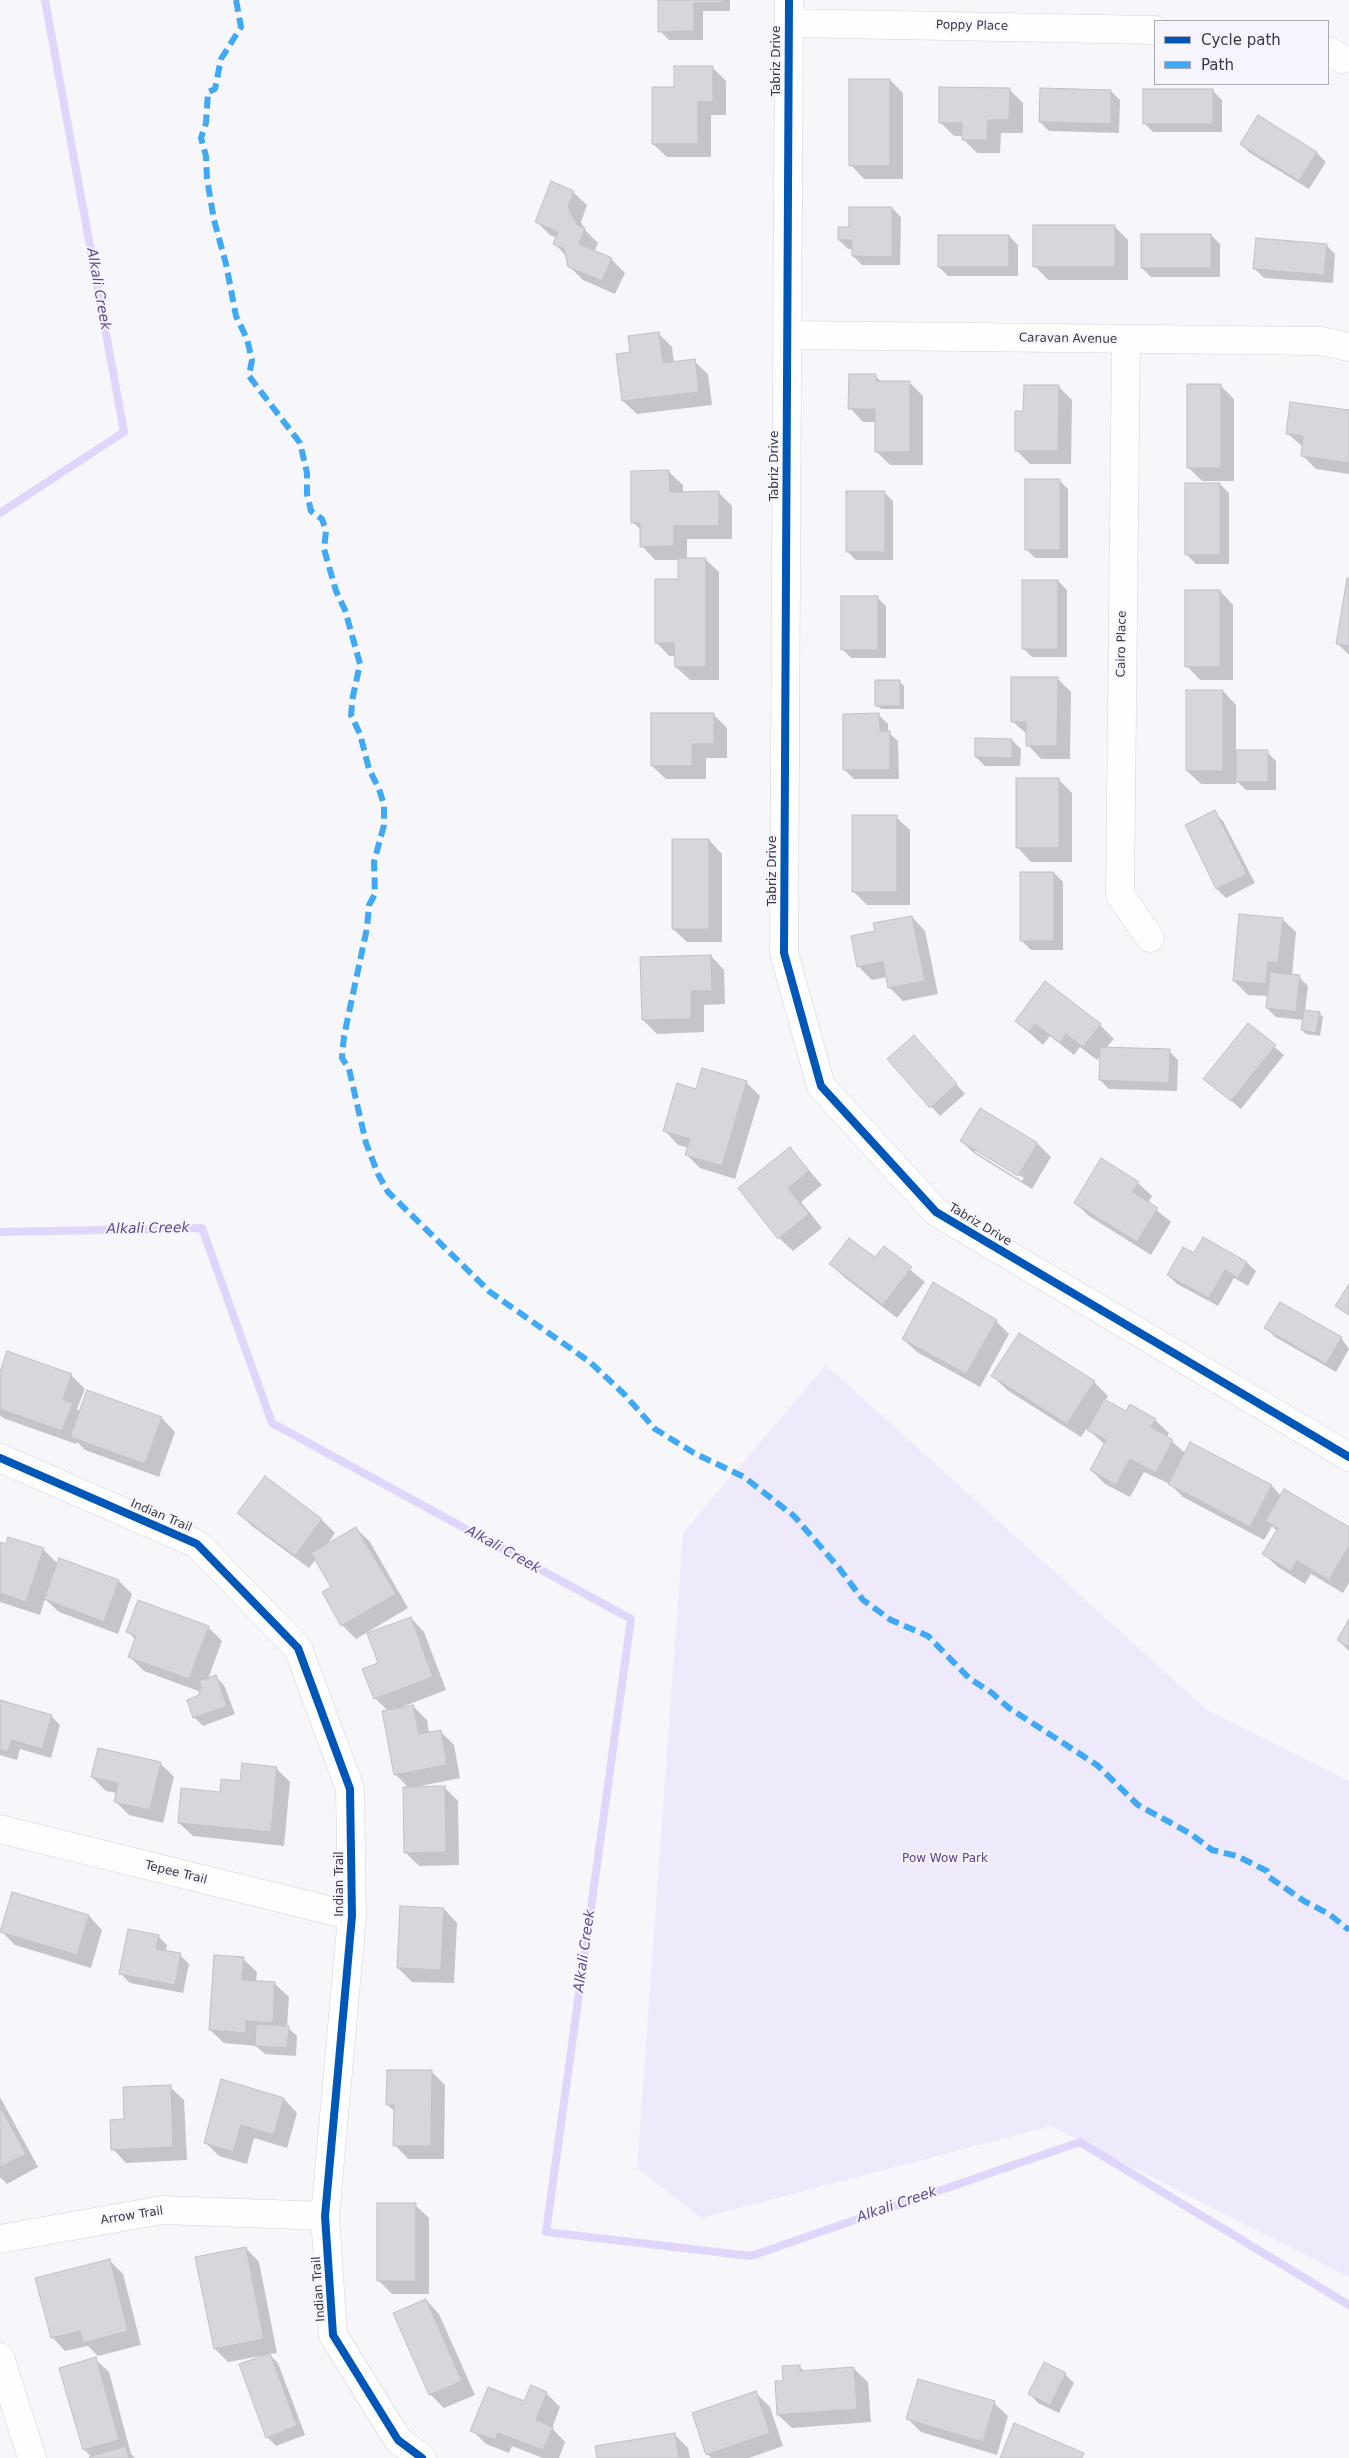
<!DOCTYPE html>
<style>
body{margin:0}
#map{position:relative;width:1349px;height:2458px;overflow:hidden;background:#f7f6fa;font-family:"DejaVu Sans",sans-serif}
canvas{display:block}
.legend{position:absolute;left:1154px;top:20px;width:175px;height:65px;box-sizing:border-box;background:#f6f4fc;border:1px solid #aba9b1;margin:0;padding:6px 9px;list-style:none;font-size:15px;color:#3a3840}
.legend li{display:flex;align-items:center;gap:10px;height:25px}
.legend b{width:25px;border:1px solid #aba9b1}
</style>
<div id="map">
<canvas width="1349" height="2458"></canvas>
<ul class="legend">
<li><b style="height:6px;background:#0057b8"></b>Cycle path</li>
<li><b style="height:6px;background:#3fa9f5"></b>Path</li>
</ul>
</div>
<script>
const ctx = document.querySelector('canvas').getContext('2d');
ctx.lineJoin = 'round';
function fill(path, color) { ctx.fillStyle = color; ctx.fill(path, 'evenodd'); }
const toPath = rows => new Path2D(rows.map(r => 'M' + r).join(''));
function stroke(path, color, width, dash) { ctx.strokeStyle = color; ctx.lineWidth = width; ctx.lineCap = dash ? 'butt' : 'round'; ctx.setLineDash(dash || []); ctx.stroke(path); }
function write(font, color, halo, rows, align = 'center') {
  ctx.font = font + ' "DejaVu Sans",sans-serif'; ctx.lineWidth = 4; ctx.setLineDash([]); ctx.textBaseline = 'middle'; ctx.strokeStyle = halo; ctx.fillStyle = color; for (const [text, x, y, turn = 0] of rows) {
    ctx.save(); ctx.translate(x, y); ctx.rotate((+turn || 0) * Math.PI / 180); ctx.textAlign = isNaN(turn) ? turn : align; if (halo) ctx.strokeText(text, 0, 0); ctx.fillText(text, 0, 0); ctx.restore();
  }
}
fill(toPath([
 [826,1365,1207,1710,1349,1781,1349,2277,1051,2126,701,2218,637,2168,683,1533]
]), '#eee9fb');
fill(toPath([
 [660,0,730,0,730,11,703,11,703,40,669,40,660,31],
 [713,68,726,81,726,115,711,115,711,157,667,157,653,144],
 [890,80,903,93,903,179,864,179,851,165],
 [1009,89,1023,103,1023,133,1001,133,1000,153,977,153,963,139,963,136,954,136,940,122],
 [1111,91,1120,100,1119,133,1049,131,1040,122],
 [1213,91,1222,100,1222,132,1153,132,1144,123],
 [1258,117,1317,153,1326,162,1309,189,1250,153,1241,144],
 [573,192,587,205,581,222,585,230,598,243,594,252,611,259,625,273,615,294,583,280,569,266,567,257,555,244,557,238,550,235,537,222],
 [892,208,901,217,900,265,862,265,853,256,853,249,848,249,839,240,851,228],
 [1114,226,1128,240,1128,280,1048,280,1035,266],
 [1211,235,1220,244,1220,277,1151,277,1142,268],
 [1009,236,1018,245,1018,276,948,276,939,267],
 [1326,245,1335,254,1333,283,1264,278,1255,269],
 [659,334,672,347,674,363,694,361,708,374,712,405,637,414,623,401,631,353],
 [875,376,882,382,909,382,923,396,923,465,890,465,876,451,876,422,863,422,850,408],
 [1058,386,1072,400,1071,464,1030,464,1016,450,1025,412],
 [1221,386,1234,399,1234,481,1202,481,1188,467],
 [1349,411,1349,474,1316,469,1302,455,1303,447,1287,433],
 [669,472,683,485,683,493,718,492,732,506,732,539,687,539,687,559,705,559,719,572,719,680,690,680,676,667,676,656,669,656,656,642,679,580,679,560,655,560,642,546,642,531,633,522],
 [1059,480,1068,489,1068,558,1035,558,1026,549],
 [1220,484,1229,493,1229,564,1196,564,1187,555],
 [884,492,893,501,893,560,856,560,847,551],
 [1349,579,1349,655,1337,643],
 [1058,581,1067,590,1067,657,1032,657,1023,648],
 [1220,591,1233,605,1233,680,1200,680,1187,666],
 [877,597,886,606,886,658,851,658,842,649],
 [1057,678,1071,692,1070,759,1041,759,1028,745,1028,735,1012,721],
 [900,682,904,686,904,709,881,709,877,705],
 [1223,691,1236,705,1236,752,1267,752,1276,761,1276,790,1246,790,1236,780,1236,784,1201,784,1187,771],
 [713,714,727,728,727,758,706,758,706,779,666,779,652,766],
 [879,715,888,724,888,732,898,741,899,779,854,779,845,770],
 [1012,740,1021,749,1020,766,985,766,976,757],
 [1058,779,1072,793,1072,862,1031,862,1018,848],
 [1214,812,1223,821,1255,883,1226,898,1217,889,1186,826],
 [896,817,910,830,910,905,867,905,854,892],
 [709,840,722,854,722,942,687,942,673,929],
 [1054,873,1063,882,1063,950,1031,950,1022,941],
 [912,917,925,931,938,994,903,1001,889,987,887,977,872,980,858,966,876,932],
 [1282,919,1296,932,1292,976,1299,977,1308,986,1305,1011,1319,1013,1323,1017,1320,1036,1306,1034,1302,1030,1304,1020,1276,1017,1267,1008,1269,996,1248,995,1234,981],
 [711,956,724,970,725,1004,704,1005,704,1032,657,1034,643,1020],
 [1016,1021,1100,1025,1114,1039,1106,1048,1169,1051,1178,1060,1177,1091,1109,1089,1100,1080,1101,1056,1097,1060,1080,1047,1074,1055,1050,1036,1043,1045],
 [1248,1025,1284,1055,1241,1109,1205,1079],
 [922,1046,965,1094,940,1116,888,1059],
 [746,1082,760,1096,735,1179,700,1168,687,1155,689,1148,678,1145,665,1131,696,1091],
 [961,1141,1038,1144,1051,1157,1032,1189,975,1154],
 [975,1149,1024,1178,1022,1181,975,1152],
 [790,1149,822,1185,801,1202,822,1228,793,1251,779,1238],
 [1138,1183,1152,1196,1148,1203,1171,1222,1151,1255,1089,1216,1075,1203],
 [884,1248,925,1282,897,1318,844,1277,831,1264,875,1259],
 [1195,1255,1247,1263,1256,1271,1248,1286,1234,1278,1218,1306,1177,1284,1168,1275],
 [996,1321,1009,1334,980,1387,917,1352,903,1339],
 [1266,1328,1341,1338,1349,1349,1336,1372,1275,1337],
 [0,1375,71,1375,85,1389,77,1409,80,1412,88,1391,162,1418,175,1432,159,1477,85,1450,77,1442,76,1444,3,1418,0,1415],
 [993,1376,1094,1382,1108,1396,1105,1401,1127,1412,1155,1420,1169,1433,1167,1437,1185,1453,1190,1443,1272,1486,1281,1496,1349,1529,1349,1583,1343,1593,1311,1574,1305,1584,1278,1567,1264,1554,1277,1531,1272,1526,1264,1540,1183,1497,1170,1484,1144,1472,1130,1497,1105,1484,1091,1470,1105,1445,1087,1428,1081,1437,1007,1390],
 [239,1513,322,1520,335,1533,326,1546,356,1528,370,1542,408,1608,356,1639,342,1625,332,1587,316,1559,309,1568,252,1526],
 [9,1538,44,1550,58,1564,60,1559,119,1581,132,1594,118,1634,59,1612,45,1599,40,1615,0,1602,0,1543,7,1545],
 [411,1618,424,1632,446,1690,399,1708,413,1706,427,1720,429,1733,440,1731,454,1745,460,1778,416,1787,445,1788,458,1801,459,1865,419,1866,405,1852,409,1788,395,1774,388,1711,375,1698,380,1663],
 [1349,1622,1349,1651,1338,1640],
 [208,1627,222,1641,208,1679,215,1676,224,1685,235,1714,203,1726,194,1717,201,1692,144,1671,130,1657,136,1640,128,1632],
 [0,1701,51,1716,60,1725,51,1758,20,1749,17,1760,0,1755],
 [160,1763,174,1777,163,1823,129,1815,116,1802,117,1793,106,1791,92,1777],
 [276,1768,290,1782,284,1846,193,1836,179,1823,221,1793],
 [13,1893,89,1916,102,1930,91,1968,15,1945,1,1931],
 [444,1909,457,1923,454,1983,412,1982,398,1968],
 [158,1936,167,1945,166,1952,180,1955,189,1964,183,1993,130,1983,121,1974],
 [243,1959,257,1972,256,1982,275,1984,289,1997,287,2027,297,2036,296,2056,265,2054,256,2046,224,2043,210,2030],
 [432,2072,445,2085,444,2159,408,2159,395,2145,395,2112,387,2104],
 [222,2081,284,2099,297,2113,287,2148,254,2138,247,2164,219,2156,205,2142],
 [170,2087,184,2100,187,2160,126,2163,113,2149],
 [0,2097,38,2167,7,2184,0,2177],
 [415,2205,429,2218,429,2294,392,2294,379,2281],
 [246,2248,259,2262,277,2353,269,2354,278,2363,305,2435,276,2446,267,2437,260,2356,228,2362,215,2349],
 [110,2261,123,2274,141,2345,98,2356,88,2346,65,2351,52,2337],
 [426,2300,439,2314,475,2395,444,2408,430,2394],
 [95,2359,109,2372,131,2454,135,2458,92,2458,84,2449],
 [1045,2364,1065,2374,1074,2383,1059,2413,1038,2403,1030,2394],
 [799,2366,805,2372,854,2369,868,2382,871,2422,792,2428,778,2415,784,2382],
 [546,2393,560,2407,552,2428,565,2442,559,2458,543,2458,512,2446,509,2453,486,2444,472,2430],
 [756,2393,770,2407,783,2446,749,2458,711,2458,707,2454],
 [994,2403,1008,2416,997,2455,921,2432,908,2419],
 [674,2434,688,2448,690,2458,598,2458]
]), '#0003');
stroke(toPath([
 [0,513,124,432,45,0],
 [0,1232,202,1228,272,1423,631,1619,546,2232,751,2256,1080,2142,1349,2305]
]), '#e0d5fa', 8);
const building = toPath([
 [658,0,722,0,722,3,694,3,694,31,658,32,658,0],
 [674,66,713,66,713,102,698,102,698,144,652,144,652,87,674,87,674,66],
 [849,79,890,79,890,166,849,166,849,79],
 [939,87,1010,88,1009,120,988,120,987,140,962,140,962,123,939,123,939,87],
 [1040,88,1111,90,1111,124,1039,122,1040,88],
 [1143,89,1213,89,1213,124,1143,124,1143,89],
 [1258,115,1317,152,1299,181,1240,144,1258,115],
 [551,181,574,191,568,207,577,225,585,228,579,244,612,258,602,281,568,267,564,249,553,244,558,232,535,222,551,181],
 [849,207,892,207,892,257,852,256,852,240,838,240,838,227,849,227,849,207],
 [1033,225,1115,225,1115,267,1033,267,1033,225],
 [1141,234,1211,234,1211,268,1141,268,1141,234],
 [938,235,1009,235,1009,267,938,267,938,235],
 [1256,238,1327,244,1324,275,1253,269,1256,238],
 [659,332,663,363,695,359,699,392,622,401,616,354,630,352,628,336,659,332],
 [849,374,876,374,876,381,910,381,910,452,875,452,875,409,848,409,849,374],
 [1187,384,1221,384,1221,468,1187,468,1187,384],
 [1024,385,1059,385,1058,451,1015,451,1015,411,1023,411,1024,385],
 [1290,402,1349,410,1349,463,1301,456,1303,436,1286,434,1290,402],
 [669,470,670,492,719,491,719,526,674,526,674,546,640,547,640,523,631,523,631,471,669,470],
 [1025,479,1060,479,1060,550,1025,550,1025,479],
 [1185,483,1220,483,1220,555,1185,555,1185,483],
 [846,491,885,491,885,552,846,552,846,491],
 [678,558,706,558,706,667,675,667,674,643,655,643,655,579,678,579,678,558],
 [1347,578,1349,578,1349,646,1336,644,1347,578],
 [1022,580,1058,580,1058,649,1022,649,1022,580],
 [1185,590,1220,590,1220,667,1185,667,1185,590],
 [841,596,878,596,878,650,841,650,841,596],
 [1011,677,1058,677,1057,746,1026,746,1026,722,1011,722,1011,677],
 [875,680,900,680,900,706,875,706,875,680],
 [1186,690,1223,690,1223,771,1186,771,1186,690],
 [651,713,714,713,714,744,692,744,692,766,651,766,651,713],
 [879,713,880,731,890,731,890,770,843,770,843,714,879,713],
 [975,738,1012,739,1012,758,975,757,975,738],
 [1236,750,1268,750,1268,782,1236,782,1236,750],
 [1016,778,1059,778,1059,848,1016,848,1016,778],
 [1215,810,1247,874,1216,889,1185,825,1215,810],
 [852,815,897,815,897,892,852,892,852,815],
 [672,839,709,839,709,929,672,929,672,839],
 [1020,872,1054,872,1054,941,1020,941,1020,872],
 [1239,914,1283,918,1278,963,1268,962,1266,984,1233,981,1239,914],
 [912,916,925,981,888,988,883,962,857,967,851,936,875,931,873,923,912,916],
 [711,955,712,991,691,991,691,1019,642,1020,640,957,711,955],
 [1270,972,1300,975,1296,1012,1266,1008,1270,972],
 [1045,981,1101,1024,1083,1047,1066,1034,1060,1043,1035,1024,1029,1032,1015,1021,1045,981],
 [1304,1010,1320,1012,1316,1033,1301,1030,1304,1010],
 [1248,1023,1276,1045,1231,1101,1203,1079,1248,1023],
 [914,1035,957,1084,930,1108,887,1059,914,1035],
 [1100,1047,1170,1049,1169,1083,1099,1080,1100,1047],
 [702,1068,747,1081,722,1166,685,1155,690,1139,663,1131,677,1083,696,1089,702,1068],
 [980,1108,1038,1143,1018,1176,960,1141,980,1108],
 [790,1147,809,1171,788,1188,809,1214,778,1239,738,1188,790,1147],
 [1101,1158,1139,1182,1133,1192,1158,1208,1137,1242,1074,1203,1101,1158],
 [1203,1237,1247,1262,1238,1278,1225,1270,1209,1298,1167,1275,1183,1247,1194,1253,1203,1237],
 [849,1238,875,1257,884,1246,912,1267,883,1305,829,1264,849,1238],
 [933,1282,997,1320,966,1374,902,1339,933,1282],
 [1349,1284,1349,1315,1335,1306,1349,1284],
 [1280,1302,1342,1337,1326,1364,1264,1328,1280,1302],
 [1019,1333,1095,1381,1067,1424,991,1376,1019,1333],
 [7,1351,72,1374,63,1399,73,1403,62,1431,0,1409,0,1372,7,1351],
 [87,1390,162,1417,145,1464,70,1437,87,1390],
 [1104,1399,1126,1411,1130,1404,1156,1419,1151,1427,1173,1440,1156,1473,1130,1459,1116,1485,1090,1470,1106,1440,1087,1430,1104,1399],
 [1190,1442,1272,1485,1250,1527,1168,1484,1190,1442],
 [265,1476,322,1519,295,1556,237,1513,265,1476],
 [1284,1489,1349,1527,1349,1546,1329,1580,1297,1561,1291,1571,1262,1554,1278,1528,1265,1521,1284,1489],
 [356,1527,396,1594,341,1626,322,1592,331,1587,311,1553,356,1527],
 [8,1537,44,1548,26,1602,0,1593,0,1542,6,1544,8,1537],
 [59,1558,119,1580,104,1622,44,1599,59,1558],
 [138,1600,209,1626,189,1679,128,1657,136,1636,126,1632,138,1600],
 [411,1617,433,1677,374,1699,362,1669,378,1663,367,1633,411,1617],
 [1349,1619,1349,1647,1337,1640,1349,1619],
 [216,1675,227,1706,193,1718,187,1700,199,1695,201,1686,199,1681,216,1675],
 [0,1700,52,1715,42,1749,11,1740,8,1752,0,1749,0,1700],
 [413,1705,419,1734,441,1730,447,1765,394,1775,382,1711,413,1705],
 [98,1748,161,1762,150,1810,114,1802,118,1783,91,1777,98,1748],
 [242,1763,277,1767,271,1832,178,1823,181,1788,220,1792,221,1779,240,1781,242,1763],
 [445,1786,446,1852,404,1853,403,1787,445,1786],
 [12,1892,89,1915,77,1955,0,1932,12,1892],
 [400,1906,444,1908,441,1970,397,1968,400,1906],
 [128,1929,159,1935,156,1949,181,1953,175,1985,119,1974,128,1929],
 [214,1955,244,1957,242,1980,275,1982,273,2023,246,2021,246,2033,209,2030,214,1955],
 [256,2024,289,2026,287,2048,255,2046,256,2024],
 [387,2070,432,2070,431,2146,393,2146,394,2105,386,2105,387,2070],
 [221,2079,284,2098,274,2135,241,2125,233,2152,204,2143,221,2079],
 [171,2085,173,2147,111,2150,110,2120,124,2119,123,2087,171,2085],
 [0,2106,26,2154,0,2167,0,2106],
 [377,2203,416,2203,416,2281,377,2281,377,2203],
 [246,2247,264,2339,214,2349,195,2257,246,2247],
 [110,2259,128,2331,83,2343,80,2331,51,2338,35,2278,110,2259],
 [426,2299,462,2381,429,2395,393,2313,426,2299],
 [270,2353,297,2426,266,2438,239,2364,270,2353],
 [96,2357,119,2440,83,2450,59,2368,96,2357],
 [1044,2362,1066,2373,1050,2405,1028,2394,1044,2362],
 [800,2365,800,2371,854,2367,857,2409,777,2415,775,2381,783,2381,782,2366,800,2365],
 [918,2379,995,2401,983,2442,906,2419,918,2379],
 [531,2385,547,2392,536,2420,553,2427,543,2450,498,2433,495,2440,470,2431,488,2387,524,2401,531,2385],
 [756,2391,770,2433,706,2455,692,2413,756,2391],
 [1014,2423,1084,2453,1082,2458,1000,2458,1014,2423],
 [675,2433,679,2458,597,2458,595,2446,675,2433],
 [126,2446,129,2458,90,2458,89,2457,126,2446]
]);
fill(building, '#d8d6dc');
stroke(building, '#c2c0c6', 1);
const minor = toPath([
 [789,0,784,953,821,1086,936,1212,1349,1457],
 [789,23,1155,30],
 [1328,51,1342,59],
 [787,335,1321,341,1349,347],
 [1126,339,1120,895,1150,938],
 [0,1458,197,1544,298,1648,350,1789,352,1916,325,2216,333,2335,398,2440,422,2458],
 [0,1829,352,1916],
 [0,2239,162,2210,325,2216],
 [0,2357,32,2458]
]);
stroke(minor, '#d4d3d9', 29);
stroke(minor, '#fefefe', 28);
stroke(toPath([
 [236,0,241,27,221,59,215,89,208,92,206,123,201,138,206,156,207,179,214,220,226,264,236,316,247,339,252,360,249,376,300,443,307,473,307,494,311,511,322,519,326,531,324,549,336,591,345,610,360,664,353,696,351,715,360,734,369,769,379,789,384,805,384,825,374,862,375,894,369,905,367,928,344,1036,342,1058,349,1069,366,1143,378,1174,388,1192,490,1292,590,1362,625,1395,655,1429,694,1453,744,1477,794,1516,839,1568,863,1600,891,1620,928,1636,969,1678,992,1693,1009,1708,1097,1765,1138,1805,1191,1834,1212,1850,1237,1856,1267,1871,1269,1877,1304,1901,1329,1914,1349,1930]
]), '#3fa9f5', 6, [12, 6]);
stroke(toPath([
 [789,0,784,953,821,1086,936,1212,1349,1457],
 [0,1458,197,1544,298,1648,350,1789,352,1916,325,2216,333,2335,398,2440,422,2458]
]), '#0057b8', 8);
write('12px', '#3a3840', '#f6f4fc', [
 ["Poppy Place",972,26,1],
 ["Tabriz Drive",777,61,-90],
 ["Caravan Avenue",1068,339,1],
 ["Tabriz Drive",775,466,-90],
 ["Cairo Place",1122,644,-89],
 ["Tabriz Drive",773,871,-90],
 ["Tabriz Drive",980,1225,31],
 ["Indian Trail",161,1516,23],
 ["Tepee Trail",176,1873,14],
 ["Indian Trail",340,1884,-90],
 ["Arrow Trail",132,2216,-9],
 ["Indian Trail",319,2289,-94]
]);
write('12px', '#5c418b', '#f6f4fc', [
 ["Pow Wow Park",945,1859]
]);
write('italic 14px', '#614691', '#f6f4fc', [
 ["Alkali Creek",98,289,80],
 ["Alkali Creek",148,1229,-1],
 ["Alkali Creek",503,1550,29],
 ["Alkali Creek",585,1951,-82],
 ["Alkali Creek",897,2205,-19]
]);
</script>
